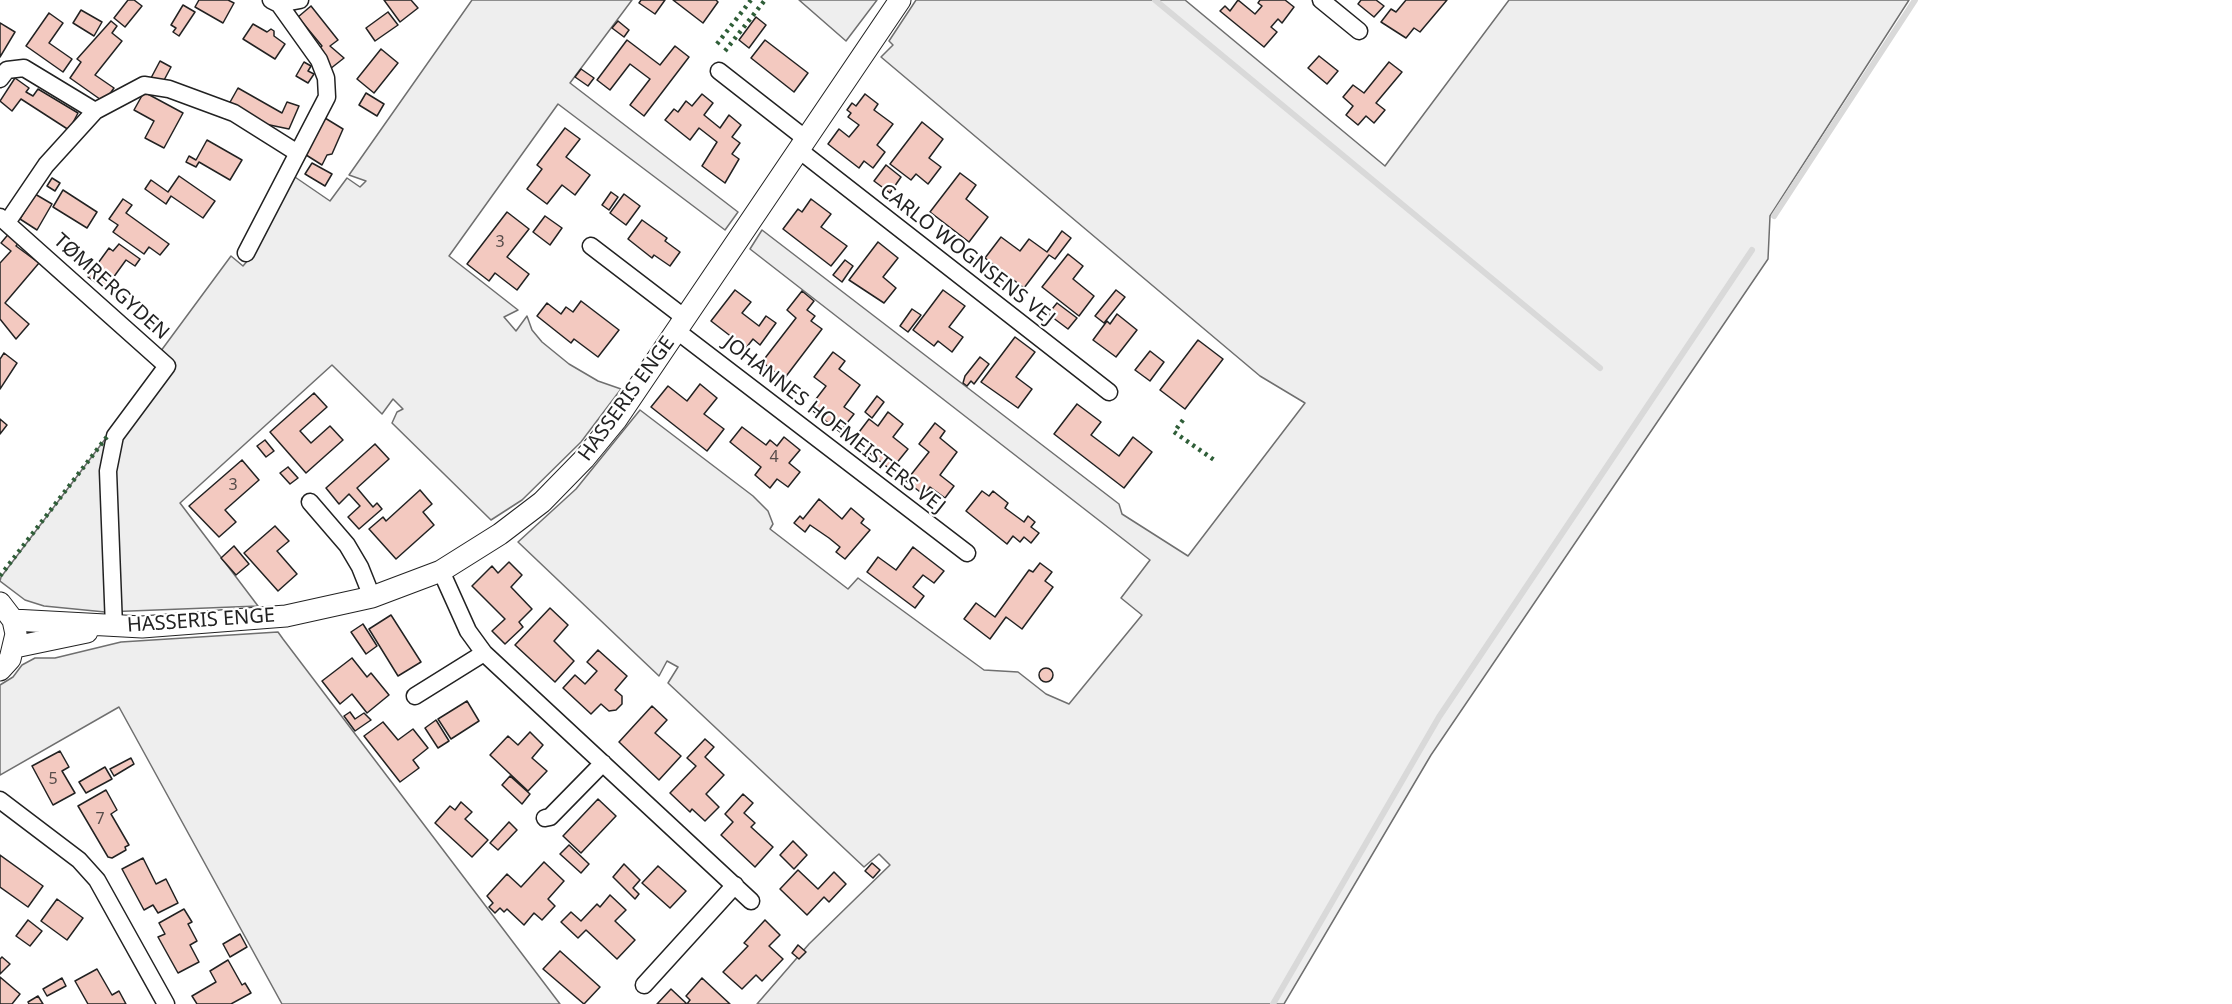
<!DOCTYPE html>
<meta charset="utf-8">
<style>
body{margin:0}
canvas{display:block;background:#fff}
</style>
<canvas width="2232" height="1004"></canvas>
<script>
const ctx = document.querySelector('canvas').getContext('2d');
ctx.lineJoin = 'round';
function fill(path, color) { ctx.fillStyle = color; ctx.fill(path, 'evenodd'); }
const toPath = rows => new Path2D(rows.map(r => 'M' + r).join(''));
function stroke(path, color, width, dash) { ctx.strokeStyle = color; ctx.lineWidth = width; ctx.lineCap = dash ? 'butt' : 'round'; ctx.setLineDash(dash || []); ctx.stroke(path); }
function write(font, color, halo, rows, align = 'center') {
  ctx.font = font + ' "Noto Sans",sans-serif'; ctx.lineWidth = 4.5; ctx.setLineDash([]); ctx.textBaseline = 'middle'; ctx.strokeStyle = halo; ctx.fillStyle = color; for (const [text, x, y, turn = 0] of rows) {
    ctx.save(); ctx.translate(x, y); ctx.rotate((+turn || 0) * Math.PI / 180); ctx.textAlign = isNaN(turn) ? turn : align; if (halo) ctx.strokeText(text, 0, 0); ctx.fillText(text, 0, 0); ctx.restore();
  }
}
const green = toPath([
 [472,0,632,0,570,83,738,212,725,230,558,104,449,256,518,310,504,317,516,331,527,316,532,330,542,342,569,364,598,381,621,389,581,442,522,500,491,520,392,423,397,412,403,409,393,399,382,414,332,365,180,503,258,606,105,612,44,606,25,600,0,581,1,577,152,377,155,367,152,363,231,256,243,266,249,259,292,175,330,201,347,178,360,187,366,181,349,175,472,0],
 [799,0,877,0,846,41,799,0],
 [916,0,1185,0,1385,166,1509,0,1909,0,1770,216,1768,259,1431,755,1284,1004,757,1004,809,944,890,865,879,854,864,867,668,683,678,667,667,661,659,676,518,542,576,489,640,410,753,496,768,511,773,524,770,529,848,589,858,578,984,670,1018,672,1046,694,1069,704,1142,615,1121,598,1150,560,750,249,762,230,1119,504,1122,514,1188,556,1305,403,1260,376,881,57,893,45,889,41,916,0],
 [278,632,283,639,560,1004,282,1004,119,707,0,775,0,685,13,677,22,665,35,658,55,658,121,642,278,632]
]);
fill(green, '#eee');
stroke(green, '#6f6f6f', 1.5);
stroke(toPath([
 [1155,0,1600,368],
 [1774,216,1915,0],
 [1273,1004,1439,717,1752,250]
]), '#d9d9d9', 6);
const building = toPath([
 [128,0,134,0,142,6,125,27,114,18,128,0],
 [199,0,228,0,234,3,223,23,195,7,199,0],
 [384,0,411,0,418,8,400,22,384,0],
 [641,0,665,0,655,14,639,3,641,0],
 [673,0,716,0,718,2,703,23,673,0],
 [1238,0,1255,14,1262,6,1258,3,1260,0,1285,0,1294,7,1282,23,1278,19,1271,27,1277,32,1264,47,1220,11,1225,6,1230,11,1238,0],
 [1361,0,1376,0,1384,6,1374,17,1358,4,1361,0],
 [1406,0,1447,0,1420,32,1414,28,1406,38,1381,22,1391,9,1396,12,1406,0],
 [183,5,195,12,179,36,173,32,176,28,171,25,183,5],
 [311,6,338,40,330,46,344,58,330,69,316,51,322,46,298,17,311,6],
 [81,10,102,22,94,36,73,23,81,10],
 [388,12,398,25,375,41,366,28,388,12],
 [49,13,63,23,49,43,72,59,63,72,26,46,49,13],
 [756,17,766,25,749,48,739,40,756,17],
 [111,21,117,26,112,33,122,41,95,75,114,88,104,102,70,78,81,62,77,59,111,21],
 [618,21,629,30,624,37,612,28,618,21],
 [0,23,15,32,0,57,0,23],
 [253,24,267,32,271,29,274,31,274,36,285,44,275,59,243,39,253,24],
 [627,40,660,65,675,46,689,57,644,116,630,105,650,79,630,64,610,90,597,80,627,40],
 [765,40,808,73,794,92,751,58,765,40],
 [381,49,398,63,374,93,357,79,381,49],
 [1319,56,1338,71,1327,84,1308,68,1319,56],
 [160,61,171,67,162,84,151,78,160,61],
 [304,62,311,66,308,71,314,74,308,83,296,76,304,62],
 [1389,62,1402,72,1376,103,1385,110,1374,123,1366,116,1358,125,1346,115,1353,106,1343,97,1353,85,1364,93,1389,62],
 [581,69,594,78,588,86,575,77,581,69],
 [15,78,29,88,26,92,33,96,38,89,78,113,69,130,21,99,12,111,0,101,15,78],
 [238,88,282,113,287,102,299,106,289,129,265,124,229,104,238,88],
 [144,92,183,113,164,148,145,138,154,121,134,110,144,92],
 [366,93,384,104,377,116,359,105,366,93],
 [702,94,713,103,704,115,720,128,729,115,741,125,732,137,740,143,732,154,739,159,725,183,702,166,717,142,699,128,690,140,665,120,674,109,678,112,686,101,692,106,702,94],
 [865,94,878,104,874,110,893,124,877,145,885,152,873,168,864,161,859,168,828,144,839,129,849,137,859,125,848,117,851,113,847,110,852,103,856,106,865,94],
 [325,118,343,129,332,154,327,155,322,165,303,153,325,118],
 [922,122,943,139,929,158,941,167,928,184,916,174,911,180,890,164,922,122],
 [565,128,580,139,566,157,590,175,575,195,562,185,547,204,527,189,542,169,537,165,565,128],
 [207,140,242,160,230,180,199,162,196,167,186,162,189,156,196,160,207,140],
 [312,163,332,174,325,186,305,174,312,163],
 [886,165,901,177,890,193,874,181,886,165],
 [960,173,976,185,966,199,988,217,969,242,930,212,960,173],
 [179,176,215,201,203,218,171,196,166,204,145,189,151,180,168,192,179,176],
 [52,178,60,183,55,191,47,186,52,178],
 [63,190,97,212,87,228,53,207,63,190],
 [611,192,618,197,609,210,602,205,611,192],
 [35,194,52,204,37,230,20,219,35,194],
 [624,194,640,206,626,225,610,213,624,194],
 [123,199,132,205,126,213,169,244,160,255,149,247,144,254,113,232,118,225,109,219,123,199],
 [811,199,831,214,821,227,847,246,831,266,783,229,798,209,802,212,811,199],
 [507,212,529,229,507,257,529,274,517,290,495,273,489,281,467,264,507,212],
 [545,216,562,228,550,245,533,232,545,216],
 [642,220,667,238,665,241,680,252,670,266,654,255,652,258,628,239,642,220],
 [11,231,21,240,16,246,39,263,5,303,29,324,16,339,0,319,0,263,11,251,1,243,11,231],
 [1062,231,1071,238,1055,259,1049,255,1024,288,985,258,1001,237,1020,251,1029,239,1047,252,1062,231],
 [878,242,898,258,883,277,896,288,884,303,849,280,878,242],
 [119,244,140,259,135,266,126,260,105,289,88,277,109,248,113,251,119,244],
 [1068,254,1083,266,1073,279,1094,296,1079,316,1042,287,1068,254],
 [845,260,853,266,842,282,833,275,845,260],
 [735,290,751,302,742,313,759,326,766,316,776,323,760,345,753,339,746,348,711,321,735,290],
 [943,290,965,306,949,327,963,337,952,352,938,341,934,346,913,330,943,290],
 [1116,290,1125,297,1104,323,1095,316,1116,290],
 [802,291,814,301,807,310,815,316,811,321,822,329,784,379,762,362,796,318,787,310,802,291],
 [581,301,619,330,598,357,574,339,571,343,537,316,547,303,561,314,566,307,573,312,581,301],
 [1057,303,1077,318,1068,329,1048,314,1057,303],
 [912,309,921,315,908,332,900,326,912,309],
 [1117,314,1137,330,1116,357,1093,340,1107,321,1110,324,1117,314],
 [1015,337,1035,352,1016,377,1032,389,1018,408,981,382,1015,337],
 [1198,340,1223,359,1185,409,1160,390,1198,340],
 [1150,351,1164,362,1150,381,1135,370,1150,351],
 [833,352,845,361,839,369,860,385,844,407,854,414,840,432,809,408,826,386,814,377,833,352],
 [4,353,17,363,0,389,0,359,4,353],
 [980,357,989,364,974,384,971,381,967,386,963,383,965,376,980,357],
 [700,384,717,398,704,414,724,429,707,451,651,407,668,386,687,401,700,384],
 [314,393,327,407,300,431,311,443,330,426,343,440,306,473,270,432,314,393],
 [877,396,884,402,872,418,865,412,877,396],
 [1077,404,1101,422,1091,435,1119,456,1133,437,1152,452,1124,488,1054,434,1077,404],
 [888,412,903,424,893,437,908,449,891,470,853,440,869,419,878,426,888,412],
 [0,419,7,425,0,434,0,419],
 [935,423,945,431,940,438,957,452,940,475,954,486,945,498,930,487,924,495,906,481,929,452,919,444,935,423],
 [742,427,766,445,770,440,777,446,784,437,800,450,789,463,800,472,788,487,777,479,770,488,755,475,761,467,730,442,742,427],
 [265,440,274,451,266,457,257,446,265,440],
 [375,444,389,459,357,488,373,507,377,503,382,509,359,529,348,517,360,506,349,494,339,504,326,488,375,444],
 [242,460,259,480,225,510,236,522,219,537,189,506,242,460],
 [288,467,298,478,290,484,280,473,288,467],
 [420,490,432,504,423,512,434,525,396,559,369,529,383,517,386,521,420,490],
 [982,491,989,496,993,491,1008,503,1005,508,1024,522,1028,516,1035,522,1031,527,1039,533,1031,543,1024,537,1020,542,1013,536,1007,544,966,511,982,491],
 [819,499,842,519,851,508,864,519,861,523,870,530,845,559,836,552,840,547,829,538,810,525,805,532,794,523,800,516,803,519,819,499],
 [275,526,289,541,277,551,297,574,278,591,244,553,275,526],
 [234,546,249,564,236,575,221,558,234,546],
 [913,547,944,571,934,583,923,575,913,587,924,596,915,608,867,572,878,557,896,570,913,547],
 [509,562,522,575,511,587,532,609,519,622,523,627,505,644,492,631,505,619,472,586,492,566,498,573,509,562],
 [1040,563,1052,572,1045,581,1053,587,1022,629,1006,617,990,639,964,619,976,603,995,617,1029,570,1033,572,1040,563],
 [550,608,568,625,554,641,574,661,555,682,515,645,550,608],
 [391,615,421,662,398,676,369,629,391,615],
 [363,624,377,646,366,654,351,632,363,624],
 [598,650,627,676,615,690,622,696,622,704,616,710,609,711,601,704,591,714,563,688,575,675,585,684,597,671,587,662,598,650],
 [352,658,367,677,371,673,389,695,367,713,352,694,340,704,322,681,352,658],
 '1039 675a7 7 0 1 1 14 0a7 7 0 1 1-14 0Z',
 [467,701,479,721,451,739,438,719,467,701],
 [652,706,667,720,655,733,681,756,659,780,619,742,652,706],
 [350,712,355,719,364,713,371,720,355,731,344,716,350,712],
 [436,720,449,741,438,748,425,728,436,720],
 [383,722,398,740,413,729,428,748,413,760,419,768,400,782,364,736,383,722],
 [530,732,543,745,532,758,547,771,528,791,490,755,508,736,518,745,530,732],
 [705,739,714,747,705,757,724,775,706,794,719,807,705,821,692,809,690,812,670,793,696,766,687,758,705,739],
 [60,751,69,767,62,771,75,793,53,805,32,766,60,751],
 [131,758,134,764,114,776,110,769,131,758],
 [105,767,112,779,86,793,79,782,105,767],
 [510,776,530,794,522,804,502,785,510,776],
 [106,790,117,810,111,814,129,845,125,847,126,850,112,858,108,857,78,806,106,790],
 [743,794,753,803,744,813,755,823,751,827,773,847,755,867,721,835,733,822,725,814,743,794],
 [598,799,616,816,581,853,563,836,598,799],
 [461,802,472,812,465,819,488,840,472,857,435,823,450,806,455,810,461,802],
 [509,822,517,830,498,850,490,843,509,822],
 [793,841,807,855,794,869,780,855,793,841],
 [569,845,589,864,581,873,560,854,569,845],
 [0,855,43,886,28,907,0,887,0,855],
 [143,858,156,884,166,879,178,903,158,913,153,905,144,910,122,869,143,858],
 [544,862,564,881,548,899,555,906,542,920,534,913,524,925,507,909,504,912,500,908,495,913,489,907,493,903,487,896,507,874,521,887,544,862],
 [872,863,880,870,873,878,865,871,872,863],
 [624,864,640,880,633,888,639,894,635,899,613,877,624,864],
 [658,866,686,891,670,908,642,883,658,866],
 [798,870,818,889,834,872,846,884,829,902,824,897,807,915,780,889,798,870],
 [610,895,626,910,615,921,635,940,617,959,586,930,578,938,561,922,571,912,581,921,597,904,600,907,610,895],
 [57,899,83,918,67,940,41,921,57,899],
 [184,909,192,922,188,924,197,941,190,945,199,962,178,973,158,937,165,934,159,923,184,909],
 [28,920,42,931,30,946,16,936,28,920],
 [765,920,780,935,769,946,783,959,762,981,756,975,742,989,723,972,748,946,744,943,765,920],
 [240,934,247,947,230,957,223,944,240,934],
 [798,945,806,952,799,959,792,953,798,945],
 [560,951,600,987,584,1004,543,969,560,951],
 [2,957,10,964,0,974,0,959,2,957],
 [228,960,242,985,245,983,251,993,231,1004,197,1004,192,996,216,982,210,971,228,960],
 [97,969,112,995,119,991,126,1004,88,1004,75,981,97,969],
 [0,977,20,994,12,1004,0,1004,0,977],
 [62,978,66,986,47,996,43,989,62,978],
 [702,978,730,1004,657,1004,671,989,687,1004,690,1000,686,996,702,978],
 [38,996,43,1004,29,1004,28,1002,38,996]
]);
fill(building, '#f3c9c0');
stroke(building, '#222', 1.5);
const minor = toPath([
 [271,0,279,4,300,0],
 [1321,0,1359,31],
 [719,71,806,139],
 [0,79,7,70,24,68,95,111,144,85,169,89,234,113,296,152],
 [799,150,1109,392],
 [0,217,167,366,115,436,108,471,114,627],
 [8,221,46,165,95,111],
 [591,246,685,318],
 [246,253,327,97,326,78,319,60,279,4],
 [677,331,967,553],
 [310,502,347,545,360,567,372,597],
 [441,571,468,631,484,653,751,901],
 [415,696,484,653],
 [0,800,79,860,97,880,166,1004],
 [545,818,550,817,603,763],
 [644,985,735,885]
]);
const tertiary = toPath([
 [0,603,13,620,16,634,10,659,0,670],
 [13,620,142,627,286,616,372,597,441,571,500,534,542,502,584,459,616,420,900,0],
 [15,647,87,632]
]);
stroke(minor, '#222', 19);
stroke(tertiary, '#222', 23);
stroke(minor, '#fff', 16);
stroke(tertiary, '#fff', 21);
stroke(toPath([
 [717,44,751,0],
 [725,51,765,0],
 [1183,420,1174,432,1217,462],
 [0,576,109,434]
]), '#2f5e38', 4.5, [3, 4.5]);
write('16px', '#564c4a', null, [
 ["3",500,242],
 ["4",774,457],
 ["3",233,485],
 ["5",53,779],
 ["7",100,819]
]);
write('20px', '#222', '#fff', [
 ["CARLO WOGNSENS VEJ",967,255,38],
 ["TØMRERGYDEN",111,287,42],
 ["HASSERIS ENGE",627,399,-54],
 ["JOHANNES HOFMEISTERS VEJ",834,425,38],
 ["HASSERIS ENGE",201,621,-4]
]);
</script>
